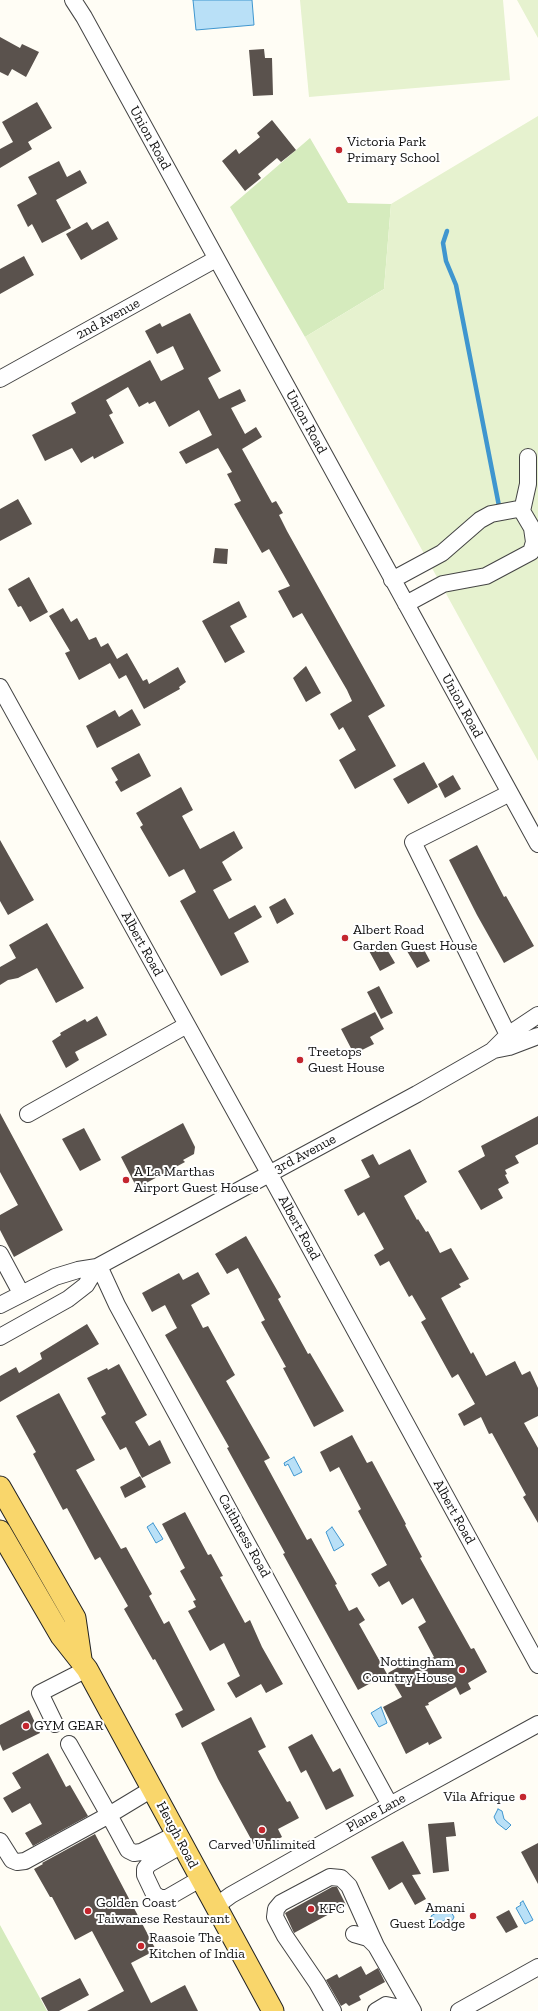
<!DOCTYPE html>
<style>
body{margin:0}
canvas{display:block;background:#fffdf5}
</style>
<canvas width="538" height="2011"></canvas>
<script>
const ctx = document.querySelector('canvas').getContext('2d');
ctx.lineJoin = 'round';
function fill(path, color) { ctx.fillStyle = color; ctx.fill(path, 'evenodd'); }
const toPath = rows => new Path2D(rows.map(r => 'M' + r).join(''));
function stroke(path, color, width, dash) { ctx.strokeStyle = color; ctx.lineWidth = width; ctx.lineCap = dash ? 'butt' : 'round'; ctx.setLineDash(dash || []); ctx.stroke(path); }
function write(font, color, halo, rows, align = 'center') {
  ctx.font = font + ' "Zilla Slab",serif'; ctx.lineWidth = 4; ctx.setLineDash([]); ctx.textBaseline = 'middle'; ctx.strokeStyle = halo; ctx.fillStyle = color; for (const [text, x, y, turn = 0] of rows) {
    ctx.save(); ctx.translate(x, y); ctx.rotate((+turn || 0) * Math.PI / 180); ctx.textAlign = isNaN(turn) ? turn : align; if (halo) ctx.strokeText(text, 0, 0); ctx.fillText(text, 0, 0); ctx.restore();
  }
}
fill(toPath([
 [310,138,348,203,391,204,384,289,305,337,230,207],
 [0,1925,47,2011,0,2011]
]), '#d5ebbd');
fill(toPath([
 [300,0,503,0,510,80,309,97],
 [517,0,538,0,538,38],
 [538,116,538,761,305,337,384,289,391,204]
]), '#e6f2cf');
const water = toPath([
 [193,0,252,0,254,25,196,30,193,0],
 [294,1457,302,1472,294,1476,288,1464,285,1466,284,1463,294,1457],
 [153,1523,163,1539,156,1543,147,1527,153,1523],
 [332,1527,344,1545,334,1551,326,1532,332,1527],
 [381,1707,387,1723,379,1727,371,1713,381,1707],
 [498,1809,502,1811,504,1819,511,1825,506,1830,497,1823,494,1817,498,1809],
 [523,1901,533,1920,525,1924,516,1908,521,1905,520,1903,523,1901],
 [446,1907,450,1910,454,1917,452,1921,445,1920,434,1925,431,1916,446,1907]
]);
fill(water, '#b9e0f7');
stroke(water, '#3f96cf', 1);
stroke(toPath([
 [447,231,443,243,446,261,456,285,499,506]
]), '#3f96cf', 4.5);
fill(toPath([
 [0,37,20,48,22,44,39,52,26,77,12,69,8,76,0,72],
 [264,49,265,58,272,58,273,95,253,96,249,50],
 [37,102,52,128,28,142,32,149,0,168,0,149,13,142,2,122],
 [272,120,296,150,281,162,277,158,258,174,261,178,245,191,222,161,236,149,239,154,260,137,257,133],
 [59,161,67,177,80,170,87,183,56,200,71,228,42,243,32,224,28,227,17,205,37,194,28,177],
 [108,221,118,239,81,260,66,234,87,222,92,230],
 [24,256,34,275,0,294,0,269],
 [190,313,221,371,208,378,219,399,240,389,246,401,231,408,245,434,256,427,262,437,242,449,272,503,276,501,283,513,279,515,287,531,385,706,368,716,396,766,355,789,339,760,356,750,343,727,339,730,330,714,352,701,347,690,302,613,293,618,278,591,290,586,269,549,262,553,234,504,241,501,227,474,232,472,218,448,186,464,179,452,212,435,199,410,169,427,155,401,149,404,148,402,139,407,128,387,106,400,113,413,109,415,124,443,94,459,93,456,81,463,72,448,45,461,32,435,76,413,71,403,150,360,161,381,184,369,173,346,157,354,145,331,160,323,162,327],
 [18,499,32,524,0,541,0,509],
 [215,548,228,549,227,564,213,563],
 [29,577,48,612,30,622,21,606,18,607,8,589],
 [239,601,247,617,230,626,245,652,225,663,202,621],
 [63,608,71,622,77,618,89,640,96,637,101,647,108,643,117,659,127,653,143,681,147,679,149,684,178,667,186,682,179,687,180,689,144,709,126,675,119,679,110,663,79,680,65,653,70,651,49,616],
 [306,666,321,693,306,702,293,678],
 [132,709,141,725,97,748,86,726,115,710,119,717],
 [139,753,151,776,121,792,115,782,118,780,111,768],
 [424,762,438,787,408,804,393,779],
 [453,775,461,789,445,798,438,784],
 [181,787,193,810,182,816,200,849,234,831,243,848,222,862,232,880,213,890,229,919,255,905,262,917,234,933,249,962,221,976,180,901,196,892,184,869,169,877,140,827,143,825,136,813],
 [0,840,34,900,8,915,0,901],
 [477,845,504,897,506,896,534,946,504,963,477,915,449,860],
 [285,898,294,914,277,924,269,907],
 [47,923,84,988,56,1003,37,968,18,978,8,980,0,985,0,967,16,958,9,945],
 [382,941,395,963,380,971,368,949],
 [421,944,430,961,417,968,407,951],
 [379,986,393,1013,381,1019,367,992],
 [375,1012,384,1029,370,1037,374,1044,354,1054,341,1029],
 [97,1016,107,1035,75,1052,79,1060,66,1068,52,1041,61,1035,60,1033,85,1019,87,1022],
 [0,1113,63,1230,14,1257,0,1230,0,1215,18,1205,0,1172],
 [538,1116,538,1144,515,1156,519,1163,505,1170,507,1174,505,1175,509,1183,498,1189,503,1198,481,1210,458,1171,485,1156,481,1146],
 [183,1123,195,1147,194,1154,183,1160,185,1162,137,1188,121,1157],
 [84,1128,101,1160,80,1171,62,1139],
 [410,1149,427,1182,404,1196,417,1220,418,1219,426,1232,428,1231,440,1253,451,1248,469,1279,459,1284,461,1287,441,1298,471,1354,473,1352,486,1376,515,1361,522,1375,530,1371,538,1388,538,1416,524,1423,538,1448,538,1523,523,1497,526,1495,492,1433,489,1434,481,1417,464,1426,458,1414,475,1404,458,1374,452,1378,421,1322,426,1319,412,1295,409,1297,389,1261,380,1266,374,1255,384,1249,364,1212,358,1216,344,1190,370,1177,361,1160,373,1154,379,1165],
 [246,1236,281,1297,278,1299,308,1354,310,1353,344,1411,314,1427,283,1368,286,1367,261,1322,265,1320,238,1268,227,1274,215,1254],
 [198,1272,210,1294,191,1305,203,1328,208,1326,235,1375,226,1381,270,1458,264,1461,307,1540,311,1538,337,1584,335,1585,349,1611,357,1607,365,1620,359,1624,387,1674,358,1690,283,1554,285,1553,227,1448,229,1447,165,1335,177,1328,165,1305,152,1312,142,1293,179,1273,183,1280],
 [87,1324,99,1344,0,1402,0,1376,16,1367,19,1373,42,1359,40,1353],
 [119,1364,147,1415,135,1422,149,1446,160,1440,171,1463,142,1478,126,1447,120,1450,101,1417,106,1414,87,1378,107,1368,108,1370],
 [59,1393,95,1460,76,1470,121,1549,126,1547,152,1594,149,1596,164,1624,169,1621,215,1710,182,1728,175,1714,183,1710,155,1659,153,1660,124,1609,128,1606,100,1557,95,1560,67,1508,63,1510,33,1454,36,1452,16,1416],
 [352,1435,367,1463,372,1461,406,1524,405,1525,422,1557,420,1558,471,1649,474,1648,487,1672,468,1683,471,1689,460,1695,456,1687,428,1703,429,1705,425,1706,442,1738,429,1745,428,1742,406,1754,383,1707,402,1697,388,1673,407,1662,411,1670,434,1657,418,1627,426,1622,413,1598,402,1605,389,1581,379,1587,371,1574,387,1565,358,1511,361,1509,339,1467,330,1472,320,1452],
 [140,1476,146,1487,125,1498,120,1487],
 [185,1512,208,1555,211,1554,223,1576,220,1577,245,1623,250,1620,262,1647,283,1684,266,1693,261,1684,236,1698,227,1683,240,1676,224,1643,210,1651,188,1611,196,1607,193,1601,196,1600,180,1571,185,1568,162,1524],
 [29,1710,40,1733,3,1751,0,1744,0,1725],
 [251,1717,266,1747,258,1751,287,1802,290,1801,299,1818,278,1829,282,1837,257,1850,218,1779,201,1743],
 [312,1734,333,1772,340,1768,354,1796,326,1810,306,1770,301,1773,288,1747],
 [48,1753,66,1787,70,1785,88,1816,33,1846,25,1833,42,1824,30,1803,12,1813,3,1798,21,1788,12,1773],
 [454,1822,456,1836,446,1837,449,1871,433,1873,428,1824],
 [95,1834,156,1950,131,1963,151,2003,185,1985,198,2011,87,2011,124,1991,92,1931,75,1940,52,1897,50,1897,34,1869,43,1864,42,1863],
 [403,1841,421,1874,412,1875,426,1899,415,1905,402,1882,389,1890,371,1857],
 [538,1843,538,1884,521,1852],
 [332,1887,337,1887,346,1905,294,1933,285,1913],
 [509,1910,518,1927,506,1933,496,1917],
 [361,1966,366,1975,378,1968,385,1982,359,1996,361,2000,349,2006,346,2003,341,2006,326,1980,337,1974,339,1978],
 [80,1978,89,1995,59,2011,48,2011,41,1998]
]), '#5a524d');
const minor = toPath([
 [73,0,84,17,538,844],
 [0,379,216,259],
 [522,511,528,484,528,457],
 [392,580,442,553,480,520,491,514,518,509,522,511,532,528,534,542,531,552,486,576,443,584,406,604],
 [0,687,269,1173,538,1665],
 [508,1035,413,842,510,793],
 [494,1050,509,1047,538,1036],
 [28,1114,187,1025],
 [0,1254,21,1293],
 [99,1266,117,1305,390,1805],
 [0,1305,55,1277,78,1270,97,1267,417,1094,492,1051,508,1035,538,1015],
 [0,1337,68,1299,86,1285,97,1267],
 [55,1724,40,1693,87,1669],
 [152,1789,109,1815,128,1850,134,1853,141,1852,176,1834],
 [0,1841,12,1860,17,1862,25,1861,109,1815,69,1744],
 [182,1845,149,1864,145,1869,145,1875,154,1894,160,1898,167,1898,200,1879],
 [216,1906,231,1895,390,1805,538,1724],
 [354,1934,368,1938,376,1946,413,2011],
 [333,2011,317,1983,285,1936,275,1917,276,1909,281,1903,330,1877,341,1878,349,1886,376,1946],
 [376,2011,386,2005,396,2007,400,2011],
 [459,2011,538,1967]
]);
const major = toPath([
 [0,1487,75,1618,81,1659],
 [0,1531,61,1636,87,1669,273,2011]
]);
stroke(minor, '#444', 18);
stroke(major, '#222', 23);
stroke(minor, '#fff', 16);
stroke(major, '#f9d66b', 21);
for (const [x, y, r, color] of [
 [339,150,4,"#c4262e"],
 [345,938,4,"#c4262e"],
 [300,1060,4,"#c4262e"],
 [126,1180,4,"#c4262e"],
 [462,1670,4,"#c4262e"],
 [26,1726,4,"#c4262e"],
 [523,1797,4,"#c4262e"],
 [262,1830,4,"#c4262e"],
 [311,1909,4,"#c4262e"],
 [88,1911,4,"#c4262e"],
 [473,1916,4,"#c4262e"],
 [141,1946,4,"#c4262e"]
]) { const dot = new Path2D(); dot.arc(x, y, r, 0, 2 * Math.PI); ctx.fillStyle = color; ctx.fill(dot); stroke(dot, '#fff', 1.5); }
write('14px', '#111', '#fff', [
 ["Union Road",150,138,61],
 ["2nd Avenue",108,319,-29],
 ["Union Road",306,422,61],
 ["Union Road",462,706,61],
 ["Albert Road",142,944,61],
 ["3rd Avenue",305,1154,-28],
 ["Albert Road",299,1228,61],
 ["Albert Road",454,1512,61],
 ["Caithness Road",244,1536,61],
 ["Plane Lane",376,1813,-29],
 ["Heugh Road",177,1835,62]
]);
write('14px', '#111', '#fff', [
 ["Victoria Park",347,142],
 ["Primary School",347,158],
 ["Albert Road",353,930],
 ["Garden Guest House",353,946],
 ["Treetops",308,1052],
 ["Guest House",308,1068],
 ["A La Marthas",134,1172],
 ["Airport Guest House",134,1188],
 ["Nottingham",454,1662,"right"],
 ["Country House",454,1678,"right"],
 ["GYM GEAR",34,1726],
 ["Vila Afrique",515,1797,"right"],
 ["Carved Unlimited",262,1845,"center"],
 ["Golden Coast",96,1903],
 ["Taiwanese Restaurant",96,1919],
 ["Amani",465,1908,"right"],
 ["Guest Lodge",465,1924,"right"],
 ["KFC",319,1909],
 ["Raasoie The",149,1938],
 ["Kitchen of India",149,1954]
], 'left');
</script>
